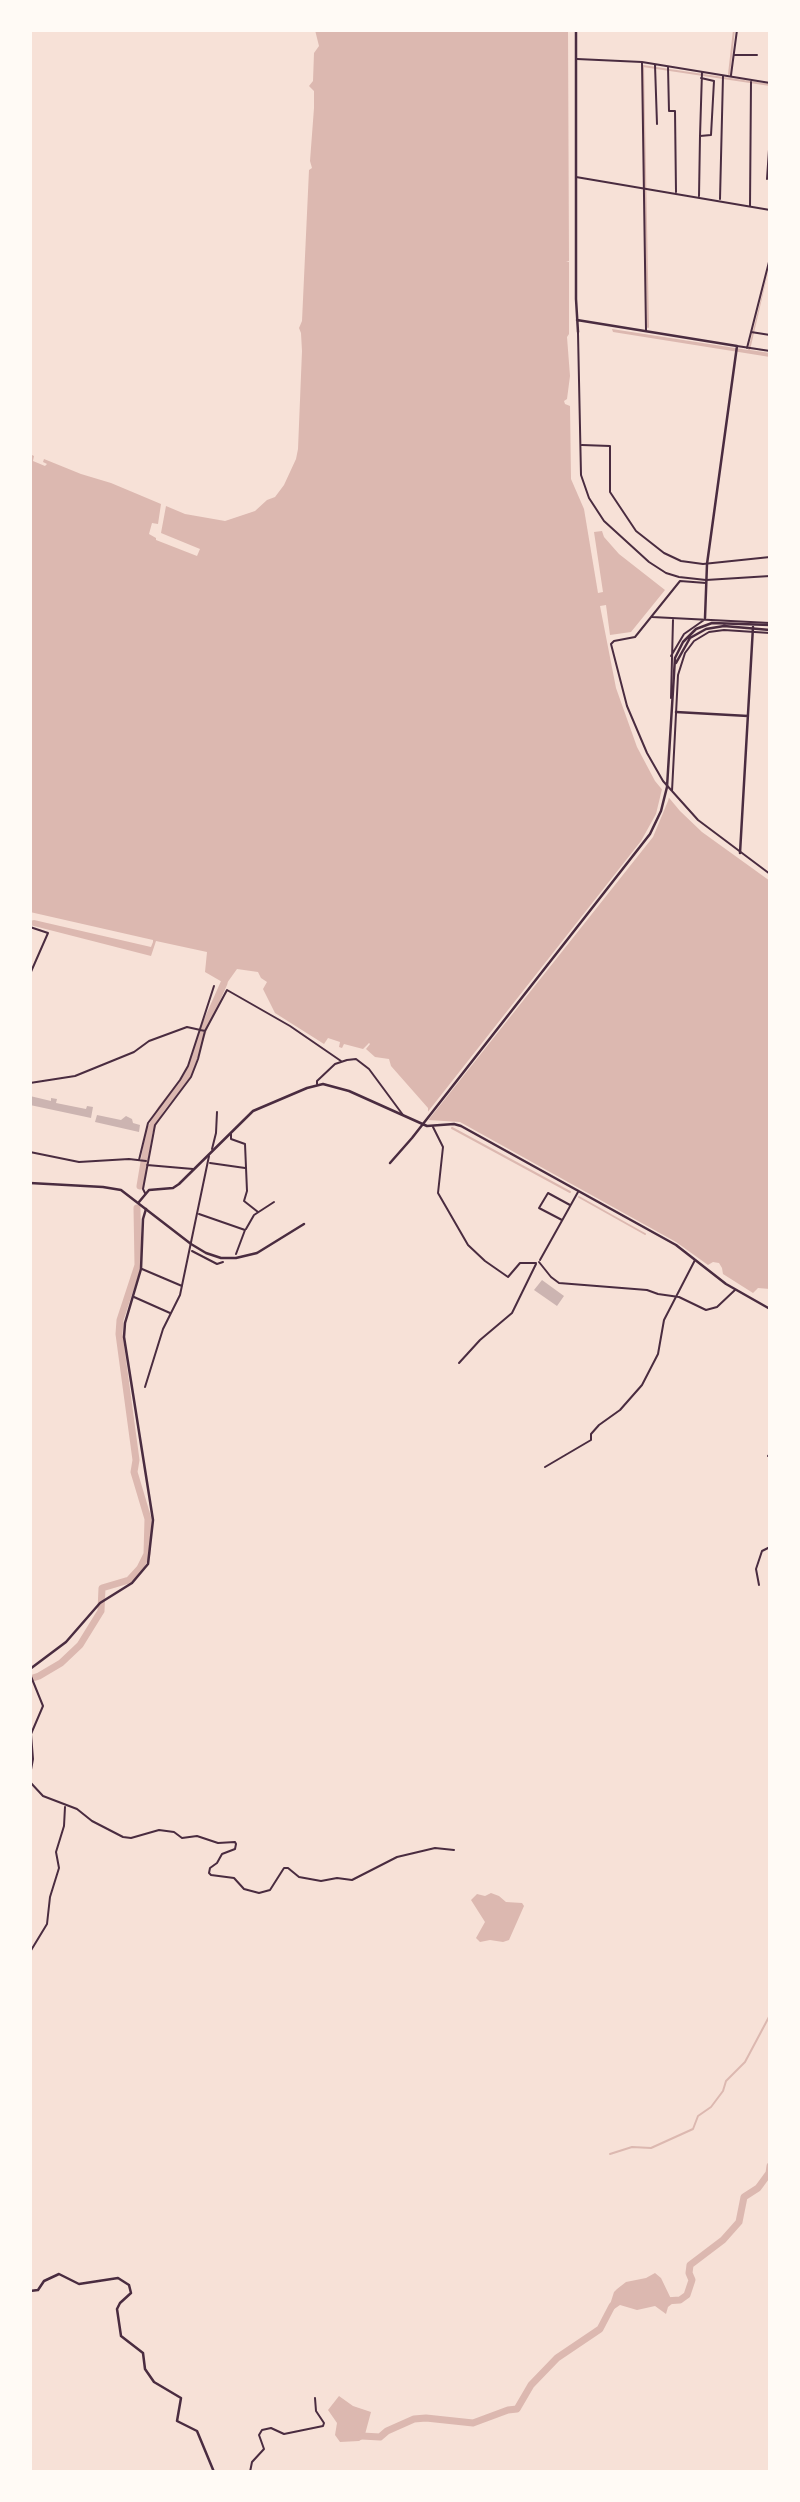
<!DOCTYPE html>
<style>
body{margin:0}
#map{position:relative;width:800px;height:2502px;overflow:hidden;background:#f7e1d7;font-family:"Roboto Condensed",sans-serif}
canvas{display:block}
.frame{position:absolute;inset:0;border:32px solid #fffaf5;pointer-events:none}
</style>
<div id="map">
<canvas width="800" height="2502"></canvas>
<div class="frame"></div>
</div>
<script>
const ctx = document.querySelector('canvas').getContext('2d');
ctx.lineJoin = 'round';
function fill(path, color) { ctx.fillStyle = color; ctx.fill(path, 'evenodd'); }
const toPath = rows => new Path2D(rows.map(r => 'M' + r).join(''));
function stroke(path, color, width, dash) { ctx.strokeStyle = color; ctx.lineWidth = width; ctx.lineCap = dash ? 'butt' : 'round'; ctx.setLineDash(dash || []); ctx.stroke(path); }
fill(toPath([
 [315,30,568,30,569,261,566,261,569,262,569,334,567,337,570,376,567,399,564,401,565,404,570,406,571,479,584,509,598,593,603,592,594,532,602,531,604,537,619,554,665,590,631,632,610,635,606,605,600,606,616,688,637,747,655,781,680,811,702,832,770,881,770,1289,758,1288,753,1293,723,1274,722,1268,719,1263,713,1262,708,1265,676,1242,460,1122,428,1120,428,1108,391,1066,389,1059,375,1057,366,1049,370,1044,369,1043,363,1049,344,1044,342,1048,339,1047,340,1042,328,1038,324,1044,275,1013,263,989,267,982,261,978,258,972,237,969,227,983,224,983,205,972,207,952,156,941,151,956,30,925,30,921,34,920,151,947,153,942,153,940,30,912,30,454,34,456,33,461,45,466,47,464,43,462,44,459,81,474,111,483,161,504,158,524,152,523,149,534,156,538,156,540,197,556,200,549,161,533,166,506,185,514,225,521,255,511,267,500,275,497,284,485,296,459,298,449,302,351,301,333,299,328,302,321,309,170,312,168,310,161,314,108,314,91,309,86,313,81,314,53,319,46],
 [770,264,750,350,770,353,770,357,613,332,612,329,748,350],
 [491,1893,499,1896,506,1902,522,1903,524,1906,509,1940,503,1942,490,1940,480,1942,476,1938,485,1922,471,1900,477,1894,485,1896],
 [655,2273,661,2278,673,2303,668,2307,666,2314,655,2306,637,2310,620,2305,607,2314,614,2292,617,2289,626,2282,646,2278],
 [339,2396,353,2406,371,2412,364,2438,359,2441,340,2442,335,2435,337,2423,328,2410]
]), '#dcb8b0');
fill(toPath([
 [663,785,670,793,668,801,653,837,426,1123,423,1118,641,841,656,814]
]), '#f7e1d7');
stroke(toPath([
 [729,74,734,30],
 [648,327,643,66,770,85],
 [452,1128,570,1192],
 [579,1197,645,1234],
 [610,2154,632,2147,651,2148,693,2129,698,2116,711,2107,723,2091,726,2081,745,2062,770,2015]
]), '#dcb8b0', 2);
stroke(toPath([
 [204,1028,224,983],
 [140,1186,149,1132,161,1109,188,1075,203,1031],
 [30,1679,39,1676,61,1663,80,1645,101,1611,102,1588,129,1580,140,1568,147,1554,148,1519,134,1472,136,1460,119,1334,120,1320,138,1265,137,1208],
 [665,2301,680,2300,687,2295,692,2280,689,2273,690,2265,723,2240,739,2222,744,2197,758,2188,769,2173,770,2166],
 [362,2436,380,2437,387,2431,414,2419,426,2418,473,2423,508,2410,517,2409,531,2385,557,2358,600,2329,612,2306]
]), '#dcb8b0', 7);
fill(toPath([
 [30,1096,51,1101,51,1098,57,1099,56,1103,86,1109,87,1106,93,1107,91,1118,30,1105],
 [97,1115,121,1120,126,1116,132,1119,133,1123,140,1125,139,1132,95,1122],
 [542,1280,564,1296,557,1306,534,1290]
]), '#ccb4b1');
stroke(toPath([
 [735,55,757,55],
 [577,59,642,62,770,83],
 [642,62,646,330],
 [655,65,657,124],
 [668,67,669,111,675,111,676,192],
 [731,75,737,30],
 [700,136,702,72],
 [576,177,770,210],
 [767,179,770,135],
 [699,196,700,136,711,135,714,81,701,78],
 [720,199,723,76],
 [750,206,751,82],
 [751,332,770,335],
 [578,333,581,475,589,498,604,521,649,562,666,573,679,577,706,580,770,576],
 [737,346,770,351],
 [747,348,770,258],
 [582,445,610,446,610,492,636,531,664,553,681,561,703,564,770,557],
 [706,583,680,581,635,637,614,641,611,644,627,706,647,753,663,781,698,820,770,874],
 [652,617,770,623],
 [671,656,684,634,704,620],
 [671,698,673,620],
 [672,791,678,675,685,653,694,641,709,632,724,630,770,633],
 [30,927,48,933,30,974],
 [30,1083,75,1076,134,1052,149,1041,187,1027,205,1031],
 [317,1084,317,1081,335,1064,347,1060,356,1059,369,1069,403,1115],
 [433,1127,443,1147,438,1193,468,1245,485,1261,508,1277,520,1263,536,1263],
 [231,1134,231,1139,245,1144,247,1191,244,1201,258,1212],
 [212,1149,216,1133,217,1112],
 [30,1152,79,1162,129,1159,146,1161],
 [139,1160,148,1123,180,1080,188,1066,214,986],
 [210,1163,245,1168],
 [147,1165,193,1169],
 [145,1193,143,1189,155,1125,191,1077,198,1059,205,1031,227,990,290,1026,341,1061],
 [199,1214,245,1230,236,1254],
 [562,1220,539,1208,548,1193,570,1205],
 [246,1229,254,1215,274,1202],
 [192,1251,217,1264,223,1262],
 [540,1260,578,1192],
 [539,1262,551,1277,559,1283,647,1290,658,1294,679,1297,706,1310,717,1307,735,1290],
 [142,1269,182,1286],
 [134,1297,170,1313],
 [459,1363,480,1340,512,1313,536,1264],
 [145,1387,163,1329,180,1295,209,1156],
 [768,1456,770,1454],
 [545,1467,591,1440,591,1434,599,1425,620,1410,642,1385,658,1354,664,1320,695,1260],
 [759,1585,756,1569,762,1551,770,1547],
 [30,1674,43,1706,31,1734,33,1759,30,1775],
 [30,1782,43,1796,77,1809,92,1821,123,1837,131,1838,159,1830,174,1832,182,1838,197,1836,218,1843,235,1842,236,1844,235,1849,222,1854,217,1863,210,1868,209,1873,211,1875,234,1878,244,1889,259,1893,270,1890,284,1868,288,1868,299,1877,321,1881,337,1878,352,1880,397,1857,435,1848,454,1850],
 [30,1952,47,1924,50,1897,59,1868,56,1852,64,1826,65,1807],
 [250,2472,252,2462,264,2449,259,2435,262,2430,271,2428,284,2434,323,2426,324,2423,316,2411,315,2398]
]), '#4a2c40', 2);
stroke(toPath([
 [576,30,576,299,578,332],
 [577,320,737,346,707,564,705,618],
 [676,712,748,716],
 [740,853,753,627]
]), '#4a2c40', 2.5);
stroke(toPath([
 [30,1669,66,1642,100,1603,132,1583,148,1564,153,1520,124,1337,125,1323,141,1269,143,1219,146,1209],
 [30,2291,38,2290,44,2281,59,2274,79,2284,118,2278,129,2285,131,2293,120,2303,117,2309,121,2336,143,2353,145,2369,154,2382,181,2398,177,2421,197,2431,214,2472]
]), '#4a2c40', 2.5);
stroke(toPath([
 [676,663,690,638,706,629,724,626,770,630],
 [390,1163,412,1138,650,834,661,811,667,787,675,658,683,642,696,629,712,623,770,625],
 [30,1183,103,1187,121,1190,191,1244,206,1253,221,1258,236,1258,257,1253,304,1224],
 [139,1202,149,1190,173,1188,179,1184,253,1111,307,1088,323,1084,349,1091,427,1126,454,1124,461,1126,676,1245,726,1284,770,1309]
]), '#4a2c40', 2.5);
</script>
